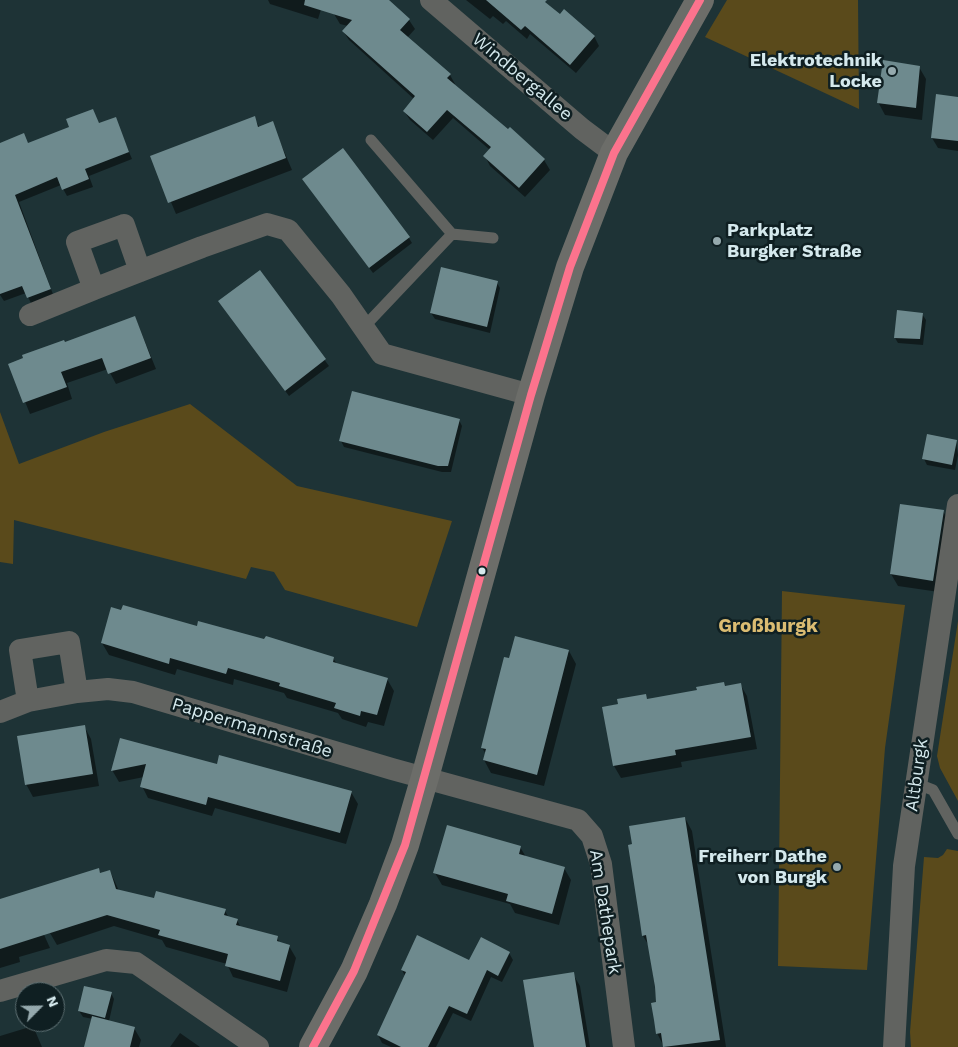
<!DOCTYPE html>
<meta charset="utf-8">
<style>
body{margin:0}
#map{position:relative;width:958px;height:1047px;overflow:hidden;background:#1e3336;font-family:"Work Sans",sans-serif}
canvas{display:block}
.north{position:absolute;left:15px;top:982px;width:50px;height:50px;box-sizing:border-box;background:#0f1f22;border:1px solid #5e7073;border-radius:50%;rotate:67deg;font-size:14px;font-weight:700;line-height:20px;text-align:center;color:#d5e9ed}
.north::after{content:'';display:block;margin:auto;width:18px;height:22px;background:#95a9ad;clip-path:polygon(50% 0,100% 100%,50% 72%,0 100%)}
</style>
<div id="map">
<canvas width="958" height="1047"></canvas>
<div class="north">N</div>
</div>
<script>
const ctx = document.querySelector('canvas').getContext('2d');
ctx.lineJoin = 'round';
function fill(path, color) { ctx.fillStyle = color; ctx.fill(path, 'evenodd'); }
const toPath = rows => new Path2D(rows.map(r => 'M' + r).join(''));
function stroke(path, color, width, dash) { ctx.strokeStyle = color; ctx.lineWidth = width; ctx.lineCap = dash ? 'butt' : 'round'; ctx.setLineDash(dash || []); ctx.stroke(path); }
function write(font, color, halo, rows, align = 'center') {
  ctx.font = font + ' "Work Sans",sans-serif'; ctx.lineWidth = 5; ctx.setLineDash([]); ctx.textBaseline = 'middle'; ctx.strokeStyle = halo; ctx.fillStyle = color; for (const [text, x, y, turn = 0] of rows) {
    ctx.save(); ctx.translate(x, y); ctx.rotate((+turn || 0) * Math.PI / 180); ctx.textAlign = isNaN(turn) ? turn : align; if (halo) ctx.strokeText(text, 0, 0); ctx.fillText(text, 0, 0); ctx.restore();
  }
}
fill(toPath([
 [727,0,858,0,859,109,705,37],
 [190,404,297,486,452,521,417,627,285,590,274,572,251,567,246,579,14,520,13,564,0,562,0,412,19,464,104,432],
 [782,591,905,605,885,748,867,970,778,966],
 [958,621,958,801,940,768,937,756],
 [947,849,958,851,958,1047,911,1047,910,1032,924,857,938,858,943,855]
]), '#5a4a1b');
fill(toPath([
 [268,0,324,0,318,19,270,4],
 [348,0,388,0,409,20,415,29,407,38,450,75,455,84,454,86,509,130,510,129,544,160,550,170,525,197,490,166,485,156,490,150,453,118,433,140,410,120,404,111,414,99,349,40,343,31,348,26,340,24,334,14],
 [466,0,540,0,560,16,594,36,599,46,576,73,530,34,527,39,506,21,503,24,493,16,490,19],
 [919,67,926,79,922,120,885,115,878,102],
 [958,98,958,151,938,148,932,138],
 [93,110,99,124,115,118,132,159,89,176,93,187,67,196,61,185,19,202,54,297,32,305,26,293,4,301,0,295,0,150,28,144,71,128],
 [254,118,260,128,272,123,292,170,176,214,152,157],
 [307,185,409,238,412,243,373,273],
 [259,272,329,366,289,396,223,307],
 [497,283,500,288,490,333,435,319,431,313],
 [922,314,926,320,923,345,898,343,895,338],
 [135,317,156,369,116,384,108,369,67,383,72,399,30,414,10,364],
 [459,420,462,426,451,472,442,472,344,447,341,441],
 [956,441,958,455,955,470,927,465,924,459],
 [943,511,950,523,939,592,898,586,891,574],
 [198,628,333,658,337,664,387,679,394,691,384,726,368,722,366,727,342,719,338,713,287,698,284,693,234,679,233,685,177,669,175,675,109,655,102,643],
 [569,651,576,664,544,786,491,773,484,760,486,754,482,748],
 [724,683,726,687,740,684,747,696,757,749,681,762,682,767,621,778,614,766,604,708,645,696,648,700,699,691],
 [84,726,91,739,99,786,33,797,26,784],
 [121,740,218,766,351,792,358,804,346,844,215,808,212,816,148,798,142,786,144,777,119,782,112,770],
 [685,818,692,831,726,1047,664,1047,657,1033,657,1003,649,946,643,936],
 [520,847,526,857,564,868,571,880,559,925,515,913,510,904,442,885,435,873],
 [98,869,101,874,110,871,119,891,155,900,225,911,229,918,237,920,241,928,277,937,280,944,289,946,296,958,287,992,233,977,227,964,166,947,162,940,114,926,57,945,50,933,43,887],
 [0,903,32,908,50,948,19,957,20,962,0,968],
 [509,953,513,960,502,982,491,977,471,1021,453,1013,436,1047,391,1047,382,1043,378,1035,405,976,402,970,469,962],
 [573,974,580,986,590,1047,535,1047],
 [111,993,114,999,109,1021,134,1028,141,1040,139,1047,86,1047,93,1019,83,1017,79,1011],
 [33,1026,42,1047,0,1047,0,1036],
 [180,1033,200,1047,170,1047]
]), '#0007');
fill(toPath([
 [305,0,389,0,410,19,400,30,451,74,447,78,508,129,510,127,545,159,519,188,483,156,491,147,447,110,427,132,403,111,415,96,342,31,352,20,304,5],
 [486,0,547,0,545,2,560,14,564,9,595,36,570,65,525,26,521,30],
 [883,60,920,66,916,108,877,103],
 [936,94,958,97,958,141,931,138],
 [93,109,99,123,116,117,129,152,85,169,89,179,62,190,57,177,15,195,51,289,27,298,22,286,0,294,0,143,24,133,28,143,69,127,66,119],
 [255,116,258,127,273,121,286,158,168,203,150,156],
 [343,148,410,237,369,268,302,179],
 [441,267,498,281,487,327,430,313],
 [260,270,326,359,285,391,218,301],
 [897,310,923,313,920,339,894,338],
 [135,316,151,358,108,374,102,358,61,372,67,387,23,403,8,364,23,358,22,355,64,340,65,342],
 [352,391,460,419,448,466,438,466,339,441],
 [927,434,957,440,952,465,922,459],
 [900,504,944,510,933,581,890,574],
 [123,605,197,626,198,621,264,639,266,636,334,657,333,662,388,678,377,715,361,711,360,716,334,708,336,703,279,686,280,683,228,668,226,674,170,658,169,664,101,643,111,607,121,610],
 [515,636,569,650,537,775,483,760,486,749,481,748,494,696,504,657,509,658],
 [724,682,725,686,741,683,751,737,675,750,676,755,613,766,602,707,618,704,617,699,646,694,647,699,697,690,696,687],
 [85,725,93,774,25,785,17,736],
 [120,738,217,764,219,755,352,791,340,833,208,797,206,805,140,787,146,764,111,771],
 [685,817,720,1040,663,1047,661,1033,656,1034,654,1020,651,1003,656,1002,655,987,646,935,642,936,640,922,628,845,632,844,629,826],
 [447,825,521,846,519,854,565,867,552,914,506,901,508,894,433,873],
 [99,868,100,873,110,870,116,889,154,898,156,891,226,909,224,915,238,919,236,925,278,936,277,941,290,945,280,981,225,966,228,954,158,935,160,930,107,915,0,949,0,899],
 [417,935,469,960,481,937,510,952,498,976,487,970,467,1014,449,1006,428,1047,401,1047,377,1035,406,972,401,970],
 [574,972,586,1047,534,1047,523,980],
 [84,986,112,992,105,1018,78,1011],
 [92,1016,135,1027,130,1047,84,1047]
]), '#6e8a8e');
stroke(toPath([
 [371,140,452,234],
 [363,328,452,234,493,238],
 [915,783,933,790,958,834]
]), '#616360', 11);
stroke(toPath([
 [431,0,582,129,614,153],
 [140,271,124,225,77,242,94,289,140,271,202,247,267,224,288,230,341,295,382,354,531,395],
 [30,315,94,289],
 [28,701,20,650,69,642,77,692],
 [0,712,28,701,77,692,108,689,133,692,392,769,578,820,592,836,601,864,624,1047],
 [0,991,106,960,136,963,258,1047],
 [894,1047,904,866,958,505]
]), '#616360', 22);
stroke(toPath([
 [313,1047,354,971,383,904,405,845,425,777,531,395,570,267,614,153,700,0]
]), '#6c6d69', 28);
stroke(toPath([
 [313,1047,354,971,405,845,531,395,570,267,614,153,700,0]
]), '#fc738d', 8);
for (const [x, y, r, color] of [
 [892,71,5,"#95a9ad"],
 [717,241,5,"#95a9ad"],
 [482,571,4.5,"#d5e9ed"],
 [837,867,5,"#95a9ad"]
]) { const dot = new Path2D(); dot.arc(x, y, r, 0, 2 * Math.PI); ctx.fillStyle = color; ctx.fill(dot); stroke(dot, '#0f1f22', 2); }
write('bold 18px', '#d5e9ed', '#0f1f22', [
 ["Elektrotechnik",882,61],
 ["Locke",882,82],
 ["Parkplatz",727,231,"left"],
 ["Burgker Straße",727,252,"left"],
 ["Freiherr Dathe",827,857],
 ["von Burgk",827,878]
], 'right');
write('18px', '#d5e9ed', '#0f1f22', [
 ["Windbergallee",522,77,40],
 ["Pappermannstraße",252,728,17],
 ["Altburgk",917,775,-82],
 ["Am Dathepark",605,912,81]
]);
write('bold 19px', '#dbbc72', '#0f1f22', [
 ["Großburgk",768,626]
]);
</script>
